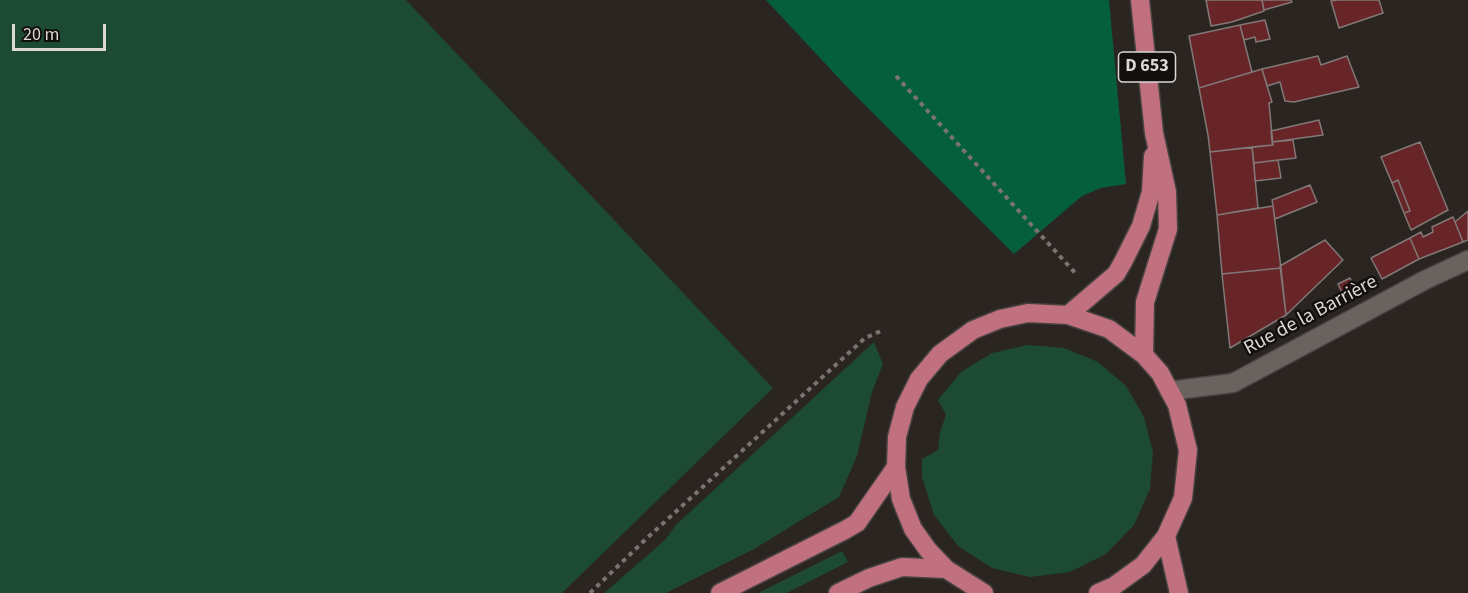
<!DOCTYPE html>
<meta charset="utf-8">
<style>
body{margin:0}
#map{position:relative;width:1468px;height:593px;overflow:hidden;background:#2b2521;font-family:"Source Sans 3",sans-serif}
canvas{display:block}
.scale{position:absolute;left:12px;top:24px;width:94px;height:27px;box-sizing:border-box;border:3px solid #ddd8d6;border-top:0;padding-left:8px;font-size:18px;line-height:21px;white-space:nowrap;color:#ddd8d6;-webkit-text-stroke:4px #120f0d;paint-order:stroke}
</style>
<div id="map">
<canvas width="1468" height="593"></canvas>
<div class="scale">20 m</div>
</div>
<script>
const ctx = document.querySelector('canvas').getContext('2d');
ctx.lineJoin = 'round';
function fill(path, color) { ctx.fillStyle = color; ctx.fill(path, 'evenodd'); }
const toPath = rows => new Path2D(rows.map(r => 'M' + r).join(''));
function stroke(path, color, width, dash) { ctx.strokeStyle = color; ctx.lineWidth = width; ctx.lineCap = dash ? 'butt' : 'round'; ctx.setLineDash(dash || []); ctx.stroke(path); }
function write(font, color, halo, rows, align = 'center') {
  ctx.font = font + ' "Source Sans 3",sans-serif'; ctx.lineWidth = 5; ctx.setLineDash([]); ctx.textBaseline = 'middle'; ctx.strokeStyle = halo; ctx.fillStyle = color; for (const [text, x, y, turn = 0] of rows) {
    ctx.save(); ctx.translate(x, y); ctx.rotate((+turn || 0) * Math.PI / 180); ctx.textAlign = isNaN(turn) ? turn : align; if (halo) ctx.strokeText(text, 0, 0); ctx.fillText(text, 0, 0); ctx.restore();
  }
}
fill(toPath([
 [0,0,406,0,773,388,562,593,0,593],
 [874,342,883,364,872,392,857,456,839,497,754,549,666,593,604,593,665,540,677,524],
 [1028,345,1064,348,1098,362,1126,386,1144,417,1153,452,1150,489,1134,525,1106,554,1070,572,1030,577,992,568,958,546,934,515,922,477,922,459,938,450,940,432,946,415,938,400,961,372,992,353],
 [842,551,848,562,787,593,758,593]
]), '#1c4a33');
fill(toPath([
 [766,0,1109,0,1126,184,1101,188,1082,196,1014,254,847,87]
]), '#065f3c');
const building = toPath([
 [1206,0,1262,0,1264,11,1232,22,1211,26,1206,0],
 [1262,0,1291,0,1292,2,1264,10,1262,0],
 [1337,0,1379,0,1383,13,1339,28,1331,1,1337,0],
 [1265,20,1270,39,1256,42,1255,37,1244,40,1240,25,1265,20],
 [1240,25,1252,72,1199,88,1189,36,1240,25],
 [1318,56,1321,65,1347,56,1359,87,1294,102,1285,101,1280,82,1267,86,1262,69,1318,56],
 [1262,69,1272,102,1269,103,1273,145,1210,152,1208,135,1199,88,1262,69],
 [1319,120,1323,135,1272,142,1271,131,1319,120],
 [1293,140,1296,158,1254,163,1252,147,1273,145,1272,142,1293,140],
 [1420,142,1448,210,1411,230,1404,213,1410,211,1398,180,1392,183,1381,157,1420,142],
 [1252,147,1258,208,1217,215,1210,152,1252,147],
 [1278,160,1281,178,1255,181,1254,163,1278,160],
 [1398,180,1410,211,1404,213,1392,183,1398,180],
 [1310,185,1317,202,1275,219,1272,200,1310,185],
 [1273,206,1281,268,1222,274,1217,215,1273,206],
 [1468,211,1468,240,1463,242,1455,222,1468,211],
 [1453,217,1463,242,1419,259,1410,238,1421,232,1423,237,1433,232,1432,227,1453,217],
 [1410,238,1419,259,1382,279,1371,258,1410,238],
 [1325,240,1343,260,1286,315,1280,266,1325,240],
 [1281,268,1286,315,1230,348,1222,274,1281,268],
 [1350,278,1356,291,1344,297,1338,284,1350,278]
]);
fill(building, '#682528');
stroke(building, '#817877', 1.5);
const minor = toPath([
 [1169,391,1233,383,1425,280,1468,260]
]);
const major = toPath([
 [1140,0,1154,133,1167,192,1168,229,1145,302,1144,355],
 [1068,315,1116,274,1123,262,1141,226,1151,192,1153,156],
 [1166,536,1179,593],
 [720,593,845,530,857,523,896,467],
 [838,593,869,578,902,567,946,569],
 [984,593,946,569,928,550,913,529,901,499,896,467,897,437,905,407,919,379,940,354,973,330,1000,319,1028,313,1068,315,1109,329,1144,355,1160,373,1177,405,1188,450,1183,498,1166,536,1143,565,1114,586,1098,593]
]);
stroke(minor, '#484340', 21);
stroke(major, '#484340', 21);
stroke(toPath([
 [896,76,1077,275],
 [590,593,646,539,865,338,883,330]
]), '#7a7471', 4, [4.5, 4.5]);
stroke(minor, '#6a625e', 18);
stroke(major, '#c0707e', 18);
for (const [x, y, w] of [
 [1147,67,57]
]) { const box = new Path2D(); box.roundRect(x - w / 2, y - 15, w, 30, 4.5); ctx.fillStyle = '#120f0d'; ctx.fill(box); stroke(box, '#ddd8d6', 1.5); }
write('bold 18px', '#ddd8d6', null, [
 ["D 653",1147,67]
]);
write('20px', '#ddd8d6', '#120f0d', [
 ["Rue de la Barrière",1311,316,-28]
]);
</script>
